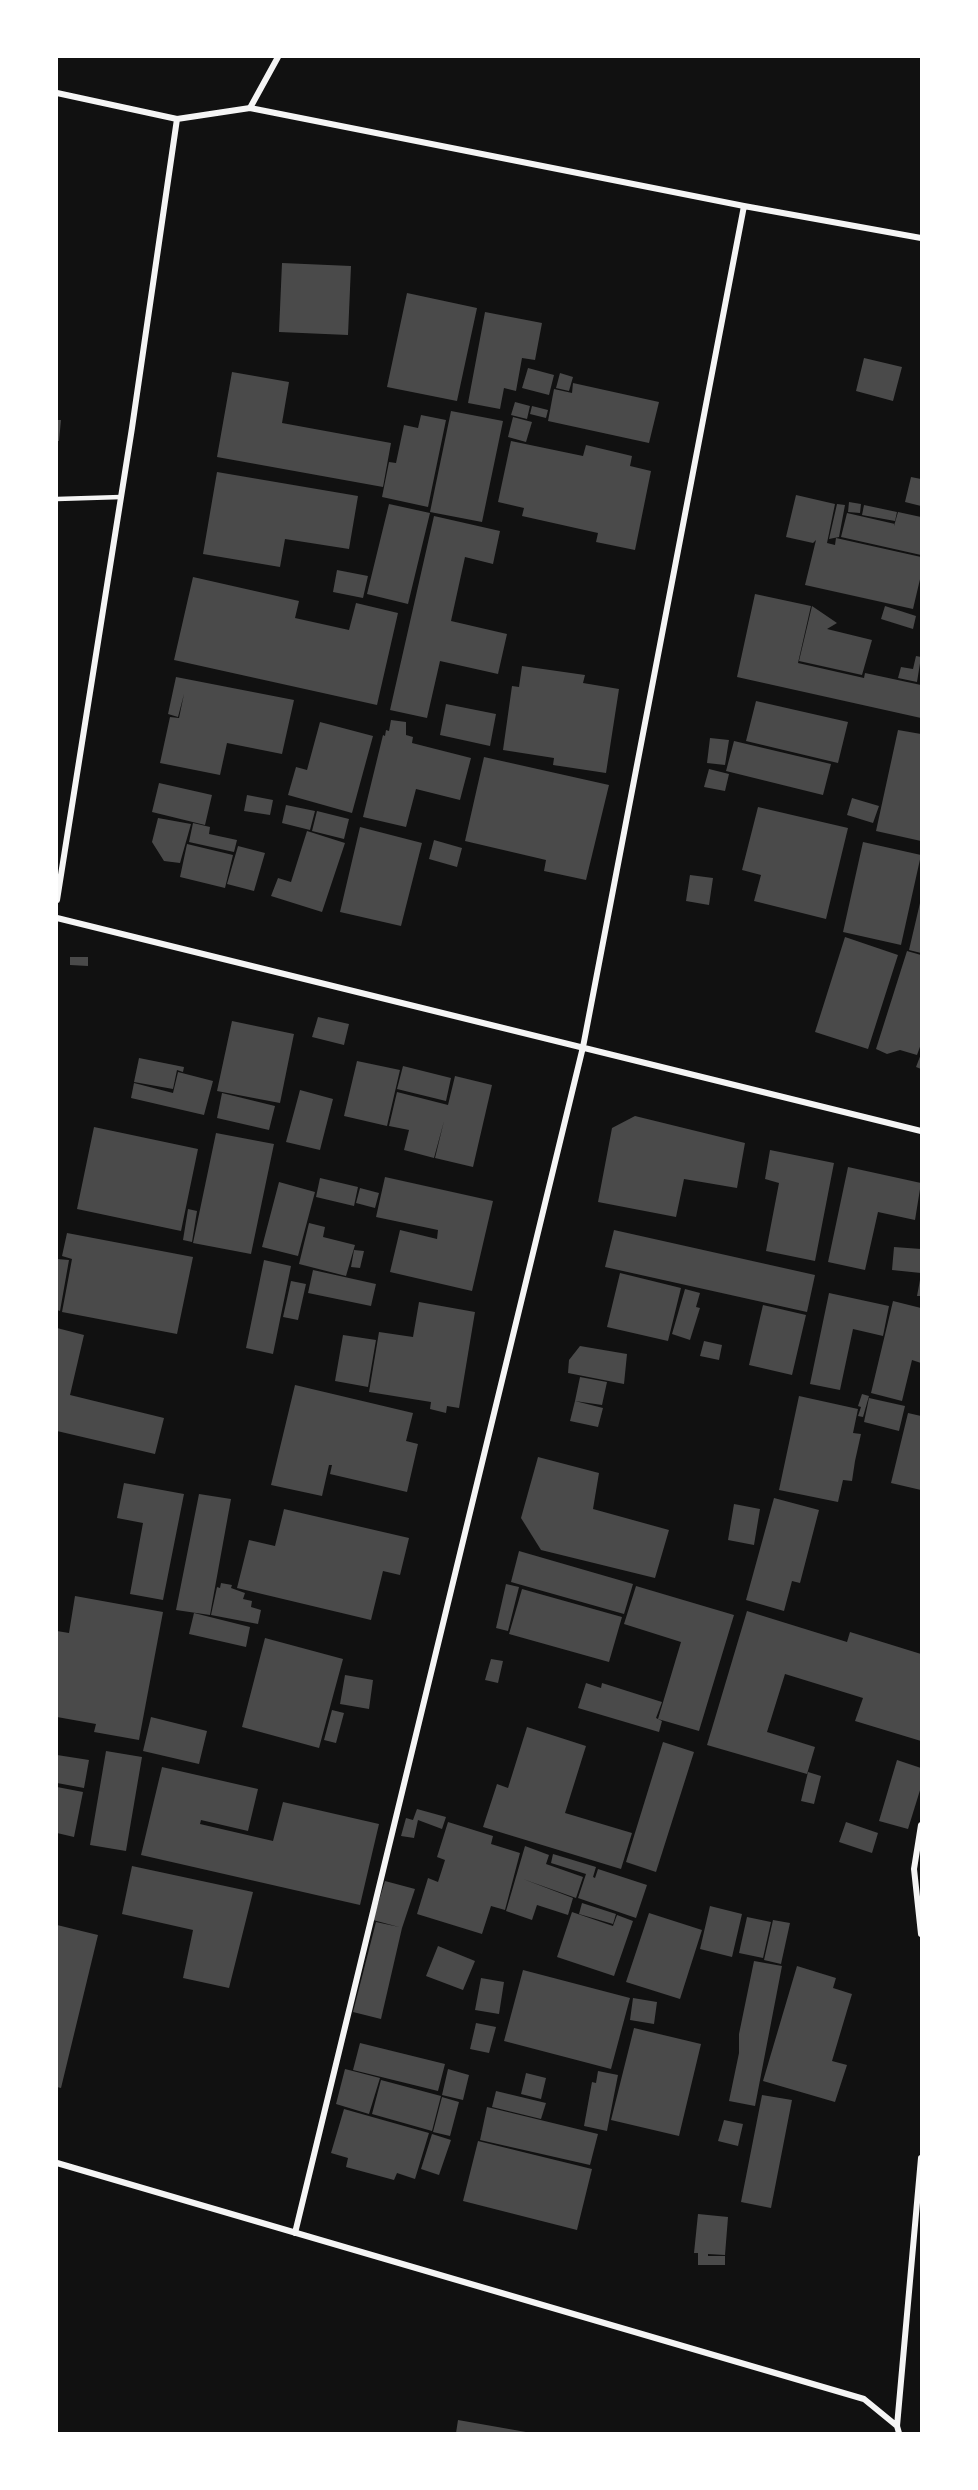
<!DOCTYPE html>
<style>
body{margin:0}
#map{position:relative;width:978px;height:2490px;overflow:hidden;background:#111;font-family:"Space Grotesk",sans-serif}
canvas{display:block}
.frame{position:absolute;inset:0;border:58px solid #fff;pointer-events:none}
</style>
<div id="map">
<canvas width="978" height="2490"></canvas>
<div class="frame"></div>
</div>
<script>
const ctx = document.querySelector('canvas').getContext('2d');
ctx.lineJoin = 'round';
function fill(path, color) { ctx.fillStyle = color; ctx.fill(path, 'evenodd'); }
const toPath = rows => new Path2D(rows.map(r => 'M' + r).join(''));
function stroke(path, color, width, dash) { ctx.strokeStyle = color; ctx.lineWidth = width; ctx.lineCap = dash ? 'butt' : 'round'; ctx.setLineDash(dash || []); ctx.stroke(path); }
fill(toPath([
 [282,263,351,266,348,335,279,332],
 [407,293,477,308,457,401,387,387],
 [485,312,542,323,535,360,522,358,516,391,504,388,500,409,468,403],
 [864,358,902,367,893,401,856,391],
 [528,368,554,375,549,395,522,388],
 [232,372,289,382,282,423,391,443,383,487,217,457],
 [560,373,573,377,569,391,556,388],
 [573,383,659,402,649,443,548,421,554,389,572,393],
 [515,402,530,406,527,419,511,415],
 [532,406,548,410,546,418,530,414],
 [451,411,503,421,482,522,430,512],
 [421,415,446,420,428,507,382,497,389,462,396,463,404,425,418,428],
 [513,417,532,422,526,442,508,437],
 [57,420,61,420,59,441,57,441],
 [511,441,583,456,586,445,632,456,630,466,651,471,635,550,596,542,598,533,522,516,524,508,498,502],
 [217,472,358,496,349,549,285,539,280,567,203,554],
 [911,477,921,479,921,506,905,502],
 [796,495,835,504,827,543,835,545,836,538,921,557,921,575,913,609,805,585,816,540,813,543,786,537],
 [849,502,861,504,860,513,848,512],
 [389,504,430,513,408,604,367,594],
 [837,504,845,505,839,537,829,539],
 [864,505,897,512,895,521,862,515],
 [898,512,921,517,921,555,841,537,847,513,895,524,894,526],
 [434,516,500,531,493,564,465,557,451,621,507,634,498,674,440,661,427,718,390,710],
 [337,570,368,576,363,598,333,592],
 [193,577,299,601,295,618,349,630,356,603,398,613,377,705,174,660],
 [755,594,811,606,798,663,864,678,865,673,921,685,921,718,737,677],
 [812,606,837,623,827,629,872,640,862,675,799,661],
 [885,606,916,616,913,629,881,619],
 [916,656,921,657,917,682,898,678,901,667,913,669],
 [522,666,585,675,583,683,619,689,606,773,553,765,554,758,503,750,512,686,519,687],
 [176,677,294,700,282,754,227,743,220,775,160,763,170,717,179,718,184,694,178,717,168,714],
 [756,701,848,722,838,763,746,741],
 [446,704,496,714,490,746,440,735],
 [391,720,406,722,406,735,413,737,412,743,471,758,460,800,416,789,406,827,363,817,383,735,385,736,386,730,389,731],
 [320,722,373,736,352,813,288,795,296,767,307,770],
 [898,730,921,734,921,841,876,831],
 [710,738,729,740,725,765,707,763],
 [734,741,831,764,823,795,726,771],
 [484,757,609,785,586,880,544,871,546,860,465,841],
 [709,769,729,774,725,791,704,787],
 [159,783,212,795,205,825,152,812],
 [247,795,273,800,270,815,244,811],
 [852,798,879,806,873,823,847,815],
 [286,805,315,811,310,830,282,823],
 [758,807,848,828,826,919,754,901,761,875,742,870],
 [317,811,349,819,344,839,312,831],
 [158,818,191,824,180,863,164,861,152,842],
 [193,823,210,827,209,834,237,840,234,852,189,842],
 [360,827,422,843,401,926,340,912],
 [307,831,345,843,322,912,271,896,278,878,291,882],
 [434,840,462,848,457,867,429,859],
 [863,842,921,855,901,945,843,932],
 [187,844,233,855,225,888,180,877],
 [238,846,265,853,254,891,227,884],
 [690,875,713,878,709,905,686,901],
 [920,903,921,903,921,953,909,950],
 [845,937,898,955,868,1049,815,1032],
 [907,951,921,955,921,1044,917,1055,900,1050,887,1054,876,1049],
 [70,957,88,957,88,966,70,965],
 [318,1017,349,1024,344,1045,312,1037],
 [232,1021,294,1034,280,1103,217,1091],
 [921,1054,921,1069,916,1067],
 [139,1058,184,1067,183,1072,177,1070,173,1089,134,1082],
 [357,1061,400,1070,387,1126,344,1116],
 [403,1066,451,1078,446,1101,397,1089],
 [178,1072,213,1081,204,1115,131,1098,134,1083,173,1093],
 [455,1076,492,1085,473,1167,435,1158,444,1121,434,1158,404,1150,409,1130,389,1126,397,1092,448,1105],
 [300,1090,333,1099,320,1150,286,1142],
 [222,1093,275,1106,269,1130,217,1118],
 [635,1116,745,1143,737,1188,684,1179,676,1217,598,1202,612,1128],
 [94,1127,198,1149,181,1231,77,1209],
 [216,1133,274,1144,251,1254,193,1243],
 [770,1150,834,1163,815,1261,766,1251,779,1183,765,1179],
 [848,1167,921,1183,915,1220,878,1212,865,1270,828,1262],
 [385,1177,493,1201,472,1291,390,1272,400,1230,437,1239,438,1230,376,1217],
 [320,1178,358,1187,354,1206,316,1197],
 [279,1182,315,1192,298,1256,262,1247],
 [360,1188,379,1193,375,1208,356,1203],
 [188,1209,197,1211,192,1242,183,1240],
 [309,1223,325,1227,323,1237,355,1245,346,1276,299,1264],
 [614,1230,815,1275,807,1312,605,1267],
 [67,1233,193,1257,177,1334,62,1312,72,1259,62,1256],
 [894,1247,921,1249,921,1273,892,1270],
 [354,1250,364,1251,360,1268,351,1267],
 [57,1259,69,1260,60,1311,57,1310],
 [264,1260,291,1266,273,1354,246,1348],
 [313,1270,376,1284,371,1306,308,1293],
 [620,1273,681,1288,668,1341,607,1327],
 [920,1280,921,1280,921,1296,917,1296],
 [291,1281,306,1284,298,1320,283,1317],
 [685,1289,700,1293,696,1307,700,1308,690,1340,672,1334],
 [829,1293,889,1306,883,1336,853,1329,840,1390,810,1384],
 [893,1301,921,1308,921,1363,912,1360,902,1401,871,1393],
 [419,1302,475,1312,459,1408,447,1406,446,1413,430,1409,431,1402,369,1392,379,1332,413,1337],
 [763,1305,806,1315,792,1375,749,1365],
 [57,1328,84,1335,70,1395,164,1418,155,1454,57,1431],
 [343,1335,376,1340,368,1387,335,1381],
 [704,1341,722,1345,719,1360,700,1356],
 [580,1346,627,1354,624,1384,568,1373,569,1360],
 [580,1377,607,1382,602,1405,575,1401],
 [295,1385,413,1413,406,1441,418,1444,407,1492,330,1474,332,1465,329,1465,322,1496,271,1485],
 [862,1394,869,1396,863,1417,858,1416,861,1407,858,1406],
 [799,1396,858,1409,853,1433,861,1434,855,1461,847,1460,855,1461,852,1481,843,1480,838,1502,779,1490],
 [869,1398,905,1406,899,1431,864,1422],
 [575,1401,603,1408,598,1427,570,1421],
 [908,1413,921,1416,921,1490,891,1483],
 [538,1457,599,1473,593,1509,669,1530,655,1578,541,1550,521,1518],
 [124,1483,184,1494,163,1600,130,1594,143,1523,117,1518],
 [199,1494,231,1499,210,1615,176,1610],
 [774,1498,819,1510,800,1583,792,1581,784,1611,746,1600],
 [734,1504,760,1509,754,1545,728,1540],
 [284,1509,409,1538,400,1575,383,1571,371,1620,237,1588,249,1540,275,1546],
 [519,1551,633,1584,624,1614,511,1582],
 [221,1583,232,1585,231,1588,245,1593,243,1599,252,1601,251,1607,261,1610,258,1624,211,1615,217,1587,220,1588],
 [506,1584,519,1587,508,1631,496,1628],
 [636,1586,734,1615,699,1731,658,1719,681,1642,624,1624],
 [522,1589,622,1617,609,1662,509,1634],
 [75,1596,163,1612,139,1740,94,1732,96,1724,57,1717,57,1631,69,1633],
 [747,1611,847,1642,850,1632,921,1654,921,1741,855,1721,863,1698,785,1674,767,1732,815,1747,807,1774,707,1745],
 [194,1613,250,1627,246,1647,189,1634],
 [265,1638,343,1659,319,1748,242,1727],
 [491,1659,503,1661,498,1683,485,1680],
 [345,1675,373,1680,369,1709,340,1704],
 [586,1683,601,1688,602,1683,662,1702,656,1718,662,1721,659,1732,578,1708],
 [332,1710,344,1713,336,1743,324,1740],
 [151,1717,207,1731,199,1764,143,1751],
 [527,1727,586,1746,565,1813,632,1833,621,1869,483,1827,497,1784,508,1788],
 [663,1742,694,1752,656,1872,626,1862],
 [106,1751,142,1757,126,1851,90,1845],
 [57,1755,89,1760,84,1788,57,1783],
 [897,1760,921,1768,921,1787,908,1829,879,1821],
 [162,1767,258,1789,248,1831,201,1820,200,1824,273,1841,283,1802,379,1824,360,1905,141,1855],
 [808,1772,821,1776,814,1804,801,1801],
 [57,1787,83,1792,74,1837,57,1833],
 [417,1809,446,1817,442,1829,418,1820,414,1838,401,1836,406,1818,413,1820],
 [448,1822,493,1836,491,1844,520,1853,505,1910,491,1906,482,1934,417,1914,428,1878,438,1882,445,1860,437,1857],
 [846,1822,878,1833,872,1853,839,1842],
 [525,1846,549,1855,546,1864,583,1877,576,1898,523,1879,573,1898,568,1915,537,1905,532,1920,506,1911],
 [553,1854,596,1867,593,1877,595,1878,598,1869,647,1885,636,1918,578,1898,586,1874,551,1863],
 [132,1866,253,1892,229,1988,183,1978,193,1930,122,1914],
 [385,1881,415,1889,402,1928,381,2019,353,2012,376,1922,399,1927,373,1920],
 [582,1903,616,1914,613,1924,579,1914],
 [710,1906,742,1914,732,1957,700,1949],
 [572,1912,613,1926,617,1915,633,1921,614,1976,557,1957],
 [649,1913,702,1930,680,1999,626,1982],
 [747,1917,771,1922,763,1958,739,1953],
 [773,1920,790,1923,781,1964,764,1960],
 [57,1925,98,1935,61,2088,57,2087],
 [438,1946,475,1961,463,1990,426,1976],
 [754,1961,782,1966,755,2106,729,2101,739,2053,739,2034],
 [797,1966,836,1978,833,1988,852,1994,832,2061,847,2065,835,2102,763,2081],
 [523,1970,630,1998,611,2069,504,2041],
 [481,1978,504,1982,499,2014,475,2010],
 [633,1998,657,2002,654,2024,630,2020],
 [476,2023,496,2027,489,2053,470,2049],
 [634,2028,701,2044,679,2136,611,2120],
 [360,2043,445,2064,438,2091,353,2070],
 [345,2069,380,2078,369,2114,336,2104],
 [448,2069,469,2075,463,2100,442,2095],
 [598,2071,618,2075,607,2131,584,2126,592,2082,596,2083],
 [526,2073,546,2078,541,2099,521,2094],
 [381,2080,441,2096,432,2131,372,2114],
 [496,2091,546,2103,541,2119,492,2107],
 [762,2095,792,2100,771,2208,741,2202],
 [442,2097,459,2102,450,2136,433,2132],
 [487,2107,598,2134,590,2165,480,2140],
 [344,2109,429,2133,415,2179,397,2173,394,2180,346,2167,348,2158,331,2153],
 [724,2120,743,2124,738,2146,718,2141],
 [432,2134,451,2140,439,2175,421,2169],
 [478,2141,592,2169,577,2230,463,2201],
 [698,2214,728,2217,725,2255,708,2254,708,2256,725,2256,725,2265,698,2265,698,2253,694,2253],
 [458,2420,526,2432,526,2433,456,2433]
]), '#4a4a4a');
stroke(toPath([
 [57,499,121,497]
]), '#f5f5f5', 4.5);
stroke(toPath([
 [57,93,177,119,250,108,744,206,921,238],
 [250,108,278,57],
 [57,900,132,428,177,119],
 [57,918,921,1131],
 [921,1825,914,1869,921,1934],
 [57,2163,864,2399,897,2426],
 [295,2233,583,1047,744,206],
 [899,2433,897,2426,921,2158]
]), '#f5f5f5', 6);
</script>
